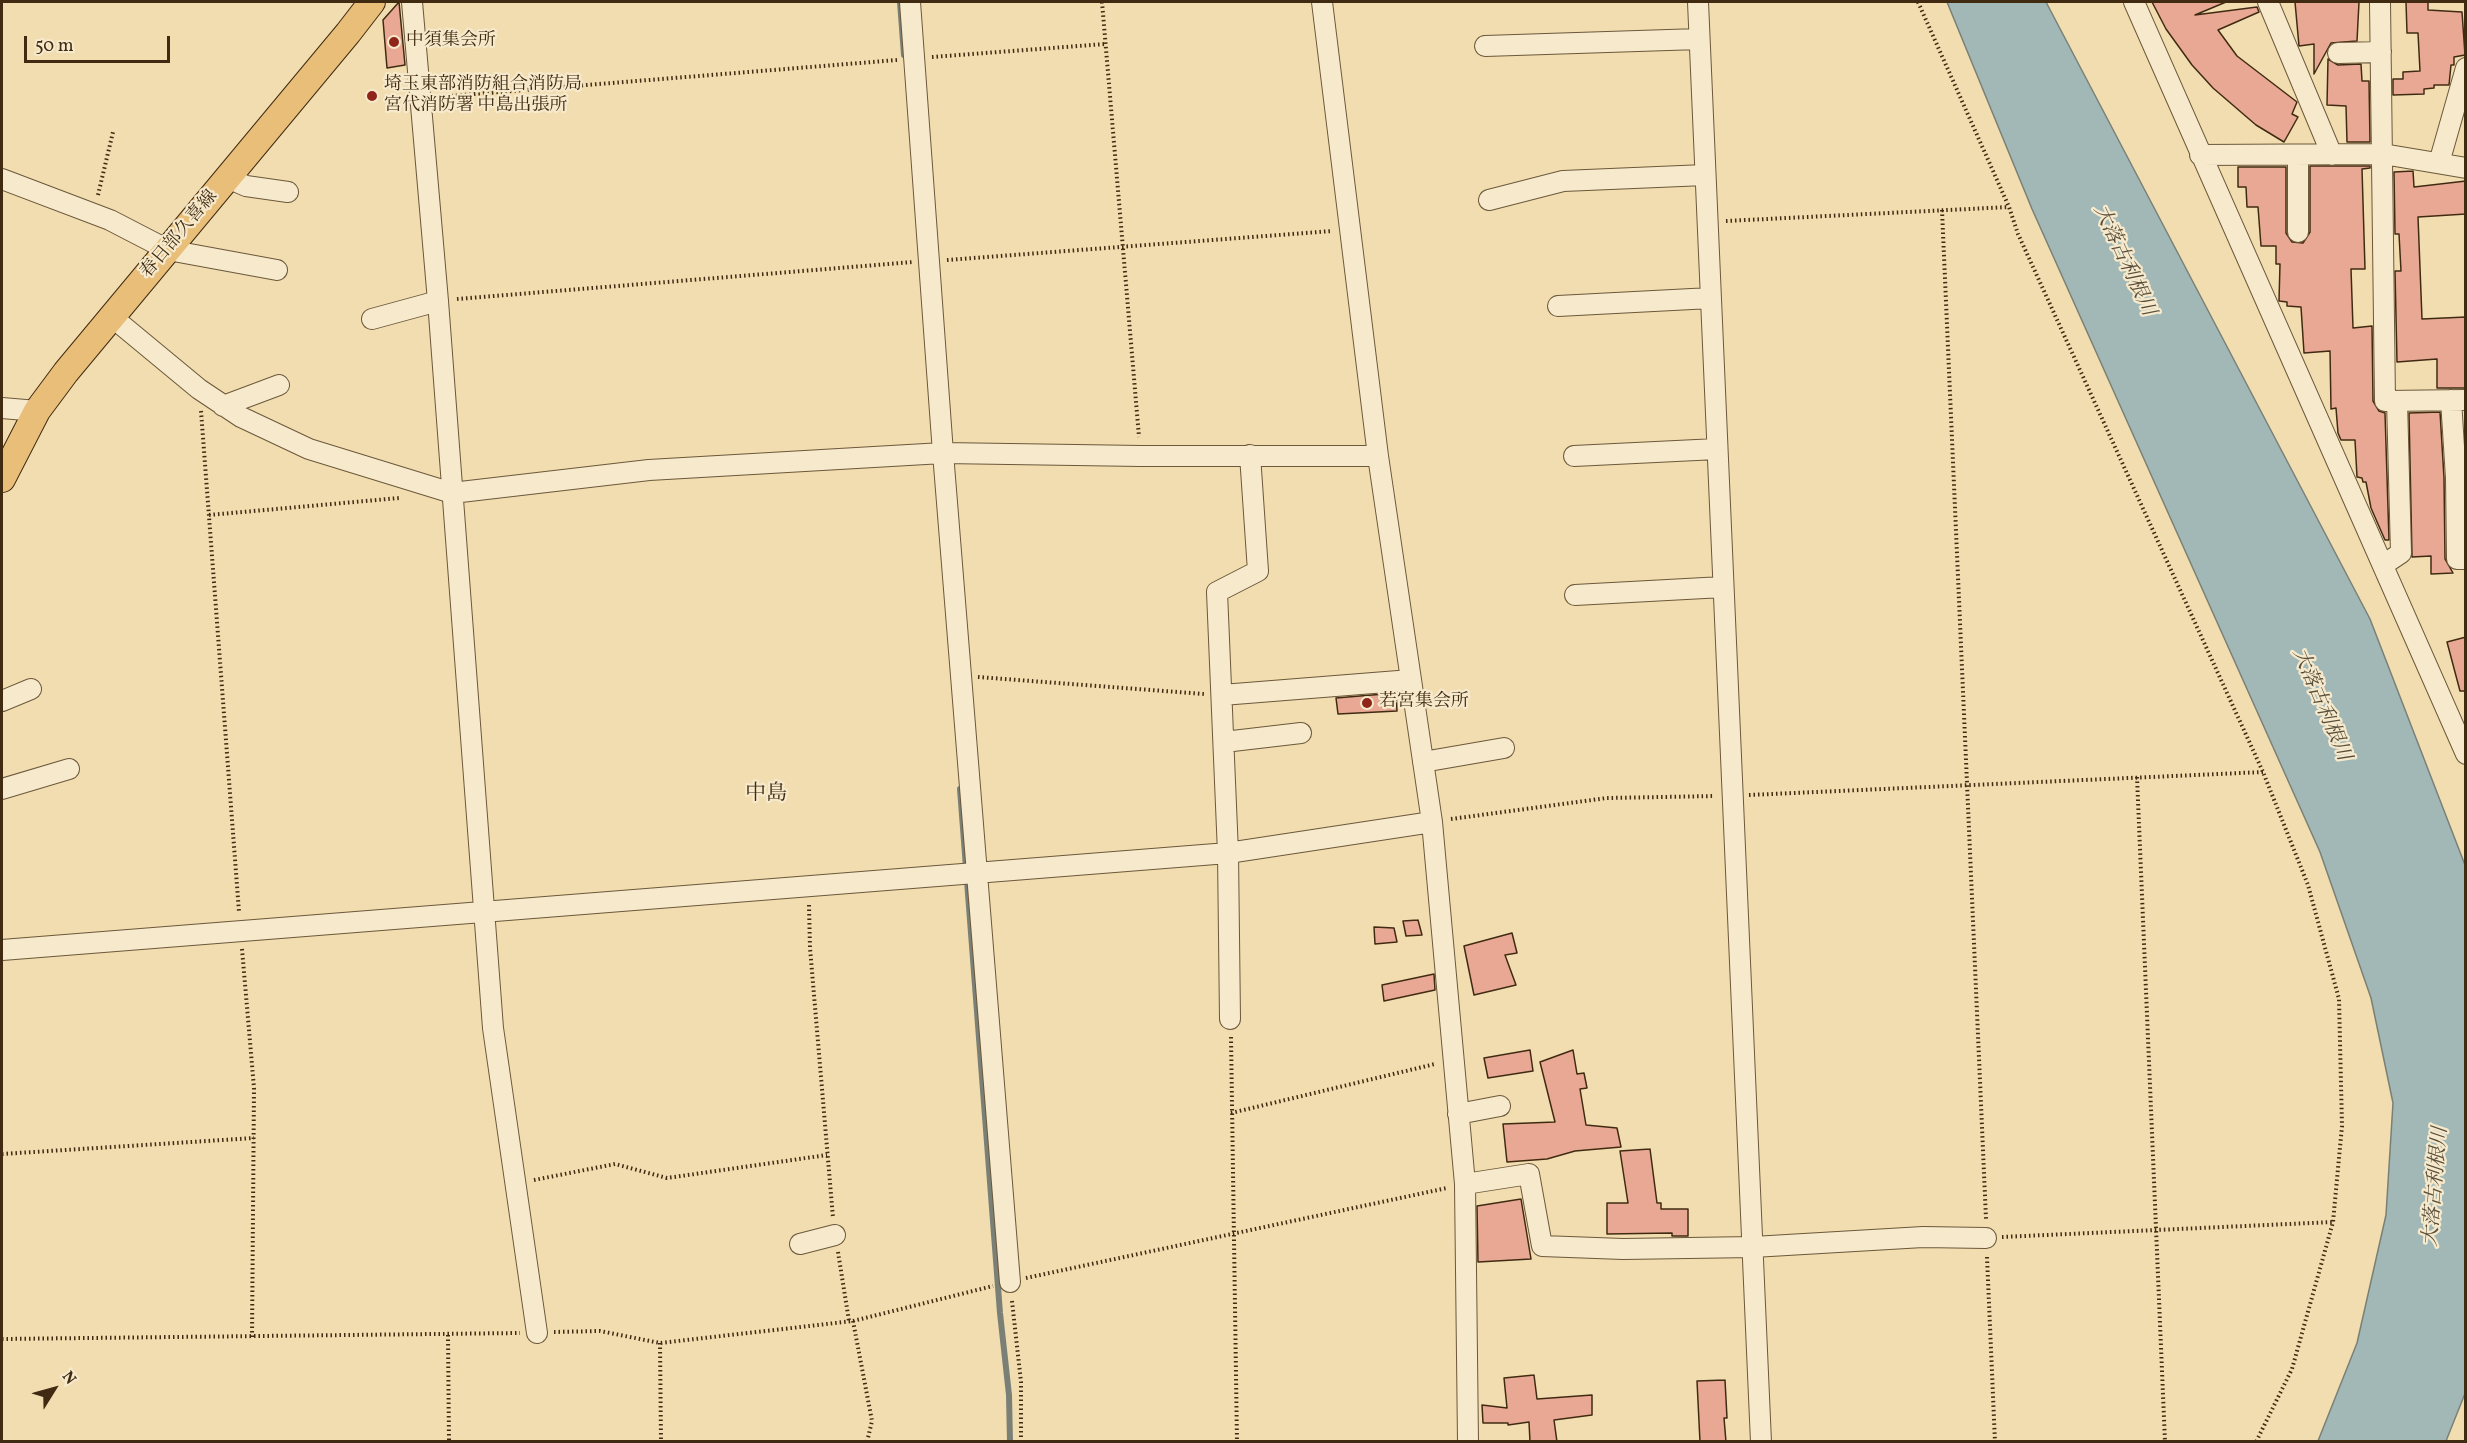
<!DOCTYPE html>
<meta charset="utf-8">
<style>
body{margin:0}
#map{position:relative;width:2467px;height:1443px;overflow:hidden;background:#f1ddb0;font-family:Vollkorn,serif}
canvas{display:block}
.frame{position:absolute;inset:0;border:3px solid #402b12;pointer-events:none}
.north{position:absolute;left:24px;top:1359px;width:60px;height:60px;-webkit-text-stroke:4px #f6e9cc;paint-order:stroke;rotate:53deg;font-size:16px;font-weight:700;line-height:24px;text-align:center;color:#402b12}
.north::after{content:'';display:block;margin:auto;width:21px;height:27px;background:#402b12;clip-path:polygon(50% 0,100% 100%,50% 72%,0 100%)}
.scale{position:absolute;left:24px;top:36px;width:146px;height:27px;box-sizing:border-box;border:3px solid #402b12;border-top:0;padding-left:8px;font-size:18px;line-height:21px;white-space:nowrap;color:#402b12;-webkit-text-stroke:4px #f6e9cc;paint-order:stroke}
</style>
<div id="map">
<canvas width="2467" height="1443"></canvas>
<div class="frame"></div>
<div class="north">N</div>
<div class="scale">50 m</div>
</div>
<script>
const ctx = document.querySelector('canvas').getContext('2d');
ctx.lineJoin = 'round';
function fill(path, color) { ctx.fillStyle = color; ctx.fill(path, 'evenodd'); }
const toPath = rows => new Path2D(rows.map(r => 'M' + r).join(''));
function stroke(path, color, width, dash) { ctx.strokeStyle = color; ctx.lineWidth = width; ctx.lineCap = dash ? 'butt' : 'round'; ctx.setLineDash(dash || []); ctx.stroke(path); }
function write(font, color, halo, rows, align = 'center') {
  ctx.font = font + ' Vollkorn,"Noto Serif JP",serif'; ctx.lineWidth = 4.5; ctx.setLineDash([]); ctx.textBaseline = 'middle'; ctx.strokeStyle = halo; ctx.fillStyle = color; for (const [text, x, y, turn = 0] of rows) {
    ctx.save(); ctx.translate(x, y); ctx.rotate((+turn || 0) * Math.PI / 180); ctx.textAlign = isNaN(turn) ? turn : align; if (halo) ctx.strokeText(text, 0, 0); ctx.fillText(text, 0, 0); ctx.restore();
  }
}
const water = toPath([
 [1947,2,2046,2,2370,619,2465,865,2466,1391,2446,1441,2318,1441,2357,1343,2386,1215,2393,1103,2371,998,2320,852,2032,209,1947,2]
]);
fill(water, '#a1b8b7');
stroke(water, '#7a8075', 1.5);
stroke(toPath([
 [900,2,904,55],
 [960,789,1000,1313,1009,1395,1010,1442]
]), '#7a8075', 6);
const building = toPath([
 [399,2,405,65,387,68,383,20,399,2],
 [2152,2,2226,2,2195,15,2257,7,2259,12,2218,30,2237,56,2297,102,2292,114,2298,117,2284,142,2256,125,2213,88,2192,65,2166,29,2152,2],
 [2295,2,2359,2,2357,41,2331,43,2314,74,2314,44,2299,46,2295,2],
 [2406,2,2428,2,2428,10,2462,12,2465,55,2454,57,2454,65,2451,65,2449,85,2434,85,2434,88,2424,89,2424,94,2393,95,2393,79,2403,79,2403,72,2420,71,2418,33,2407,33,2406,2],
 [2328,59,2338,65,2361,64,2362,81,2369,81,2370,142,2347,142,2346,106,2327,105,2328,59],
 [2310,166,2370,166,2370,168,2362,169,2365,269,2351,269,2353,328,2372,326,2373,401,2379,411,2385,413,2389,540,2385,540,2371,508,2366,482,2363,482,2362,478,2357,477,2355,440,2341,440,2338,433,2336,408,2331,409,2330,351,2304,353,2301,307,2287,306,2287,302,2279,301,2280,264,2276,264,2276,246,2261,246,2258,207,2247,207,2246,187,2238,187,2238,167,2286,167,2286,233,2292,242,2303,243,2310,232,2310,166],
 [2413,171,2414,187,2466,181,2466,214,2418,217,2422,319,2466,317,2466,388,2437,388,2437,359,2397,362,2395,271,2401,271,2399,234,2395,234,2394,172,2413,171],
 [2440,412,2444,478,2445,559,2453,573,2431,574,2431,556,2412,557,2409,413,2440,412],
 [2466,637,2466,691,2460,691,2447,642,2466,637],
 [1396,693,1397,711,1338,714,1336,698,1396,693],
 [1418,920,1422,935,1406,936,1403,921,1418,920],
 [1374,927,1394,928,1397,942,1375,944,1374,927],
 [1512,933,1517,953,1505,955,1516,985,1474,995,1464,946,1512,933],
 [1434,974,1435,990,1384,1001,1382,985,1434,974],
 [1530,1050,1533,1071,1488,1078,1484,1058,1530,1050],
 [1573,1050,1577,1074,1584,1073,1587,1088,1580,1089,1586,1125,1617,1128,1621,1147,1575,1151,1547,1159,1507,1162,1503,1124,1555,1122,1540,1062,1573,1050],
 [1650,1149,1657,1203,1661,1203,1661,1209,1688,1209,1688,1236,1672,1236,1672,1233,1607,1234,1607,1203,1628,1203,1620,1151,1650,1149],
 [1521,1199,1531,1259,1478,1262,1477,1206,1521,1199],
 [1534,1375,1537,1399,1592,1395,1592,1415,1554,1420,1557,1442,1530,1442,1529,1422,1508,1425,1508,1423,1483,1423,1482,1405,1507,1408,1504,1378,1534,1375],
 [1725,1380,1727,1418,1724,1418,1726,1442,1700,1442,1697,1381,1725,1380]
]);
fill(building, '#e9a894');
stroke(building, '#402b12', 1.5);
const minor = toPath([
 [412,2,438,301,493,1028,537,1333],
 [910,2,943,453,1010,1282],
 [1322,2,1378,456,1432,822,1465,1184,1468,1442],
 [1698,2,1761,1442],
 [2134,2,2466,754],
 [2268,2,2332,155],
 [2380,2,2385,401,2466,400],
 [1485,46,1699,39],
 [2338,53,2381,52],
 [2200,155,2383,154,2466,168],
 [2298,155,2298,232],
 [2439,163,2466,68],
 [228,178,246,186,288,192],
 [2,179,110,220,168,250,277,270],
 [1489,200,1563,181,1705,175],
 [1558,306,1711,298],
 [112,317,199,389,241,417,309,449,452,493,649,470,943,453,1141,456,1378,456],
 [372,319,438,301],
 [2451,400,2456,478,2457,559,2466,559],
 [223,406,279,385],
 [2,408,37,411],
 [1574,456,1717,449],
 [2383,565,2401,553,2397,401],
 [1575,595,1723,587],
 [1222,695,1411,680],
 [2,701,31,689],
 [1224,742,1301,733],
 [1423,762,1504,748],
 [2,789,69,769],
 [2,950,1228,853,1432,822],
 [1230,1019,1228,853,1217,592,1258,571,1250,455],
 [1458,1114,1500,1106],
 [1465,1184,1529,1174,1542,1246,1623,1249,1753,1247,1923,1237,1986,1238],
 [800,1244,835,1235]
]);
const major = toPath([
 [2,479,37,411,66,372,348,33,372,2]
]);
stroke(minor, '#6c583a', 22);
stroke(major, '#402b12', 28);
stroke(toPath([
 [1102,2,1139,437],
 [1918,2,2009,207,2018,234,2263,772,2308,885,2339,999,2342,1126,2333,1222,2292,1369,2256,1442],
 [932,57,1105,44],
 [438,97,897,60],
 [98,195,113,132],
 [1942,210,1986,1219],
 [1726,221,2009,207],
 [947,260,1332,231],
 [457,299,913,262],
 [201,411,239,912],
 [209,515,399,498],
 [978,677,1204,694],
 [2137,777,2165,1442],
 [1749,795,2263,772],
 [1451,819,1607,798,1715,796],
 [809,905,810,948,833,1218],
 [242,949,254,1088,252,1337],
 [1231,1037,1237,1442],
 [1231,1113,1435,1064],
 [2,1154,254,1138],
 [534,1180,615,1164,667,1178,827,1155],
 [2002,1237,2333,1222],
 [838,1252,849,1321],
 [1987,1257,1995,1442],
 [1026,1278,1447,1188],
 [1012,1301,1021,1382,1021,1442],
 [853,1321,872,1421,867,1442],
 [554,1332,600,1331,660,1343,853,1321,993,1286],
 [448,1335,449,1442],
 [2,1339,520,1333],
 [660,1343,661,1442]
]), '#402b12', 4, [1.5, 3]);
stroke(minor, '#f6e9cc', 20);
stroke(major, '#e8be78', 26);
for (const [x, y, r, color] of [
 [394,42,6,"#8f2418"],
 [372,96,6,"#8f2418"],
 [1367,703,6,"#8f2418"]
]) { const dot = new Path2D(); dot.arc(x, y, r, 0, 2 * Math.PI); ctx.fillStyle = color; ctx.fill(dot); stroke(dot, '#f6e9cc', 2); }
write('18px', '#402b12', '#f6e9cc', [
 ["中須集会所",406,42],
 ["埼玉東部消防組合消防局",384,86],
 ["宮代消防署 中島出張所",384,107],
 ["若宮集会所",1379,703]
], 'left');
write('18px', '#402b12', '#f6e9cc', [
 ["春日部久喜線",180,235,-50]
]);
write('italic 20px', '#584e3b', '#f6e9cc', [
 ["大落古利根川",2123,261,65],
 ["大落古利根川",2320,705,67],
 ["大落古利根川",2437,1187,-85]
]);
write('21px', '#402b12', '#f6e9cc', [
 ["中島",766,795]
]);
</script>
